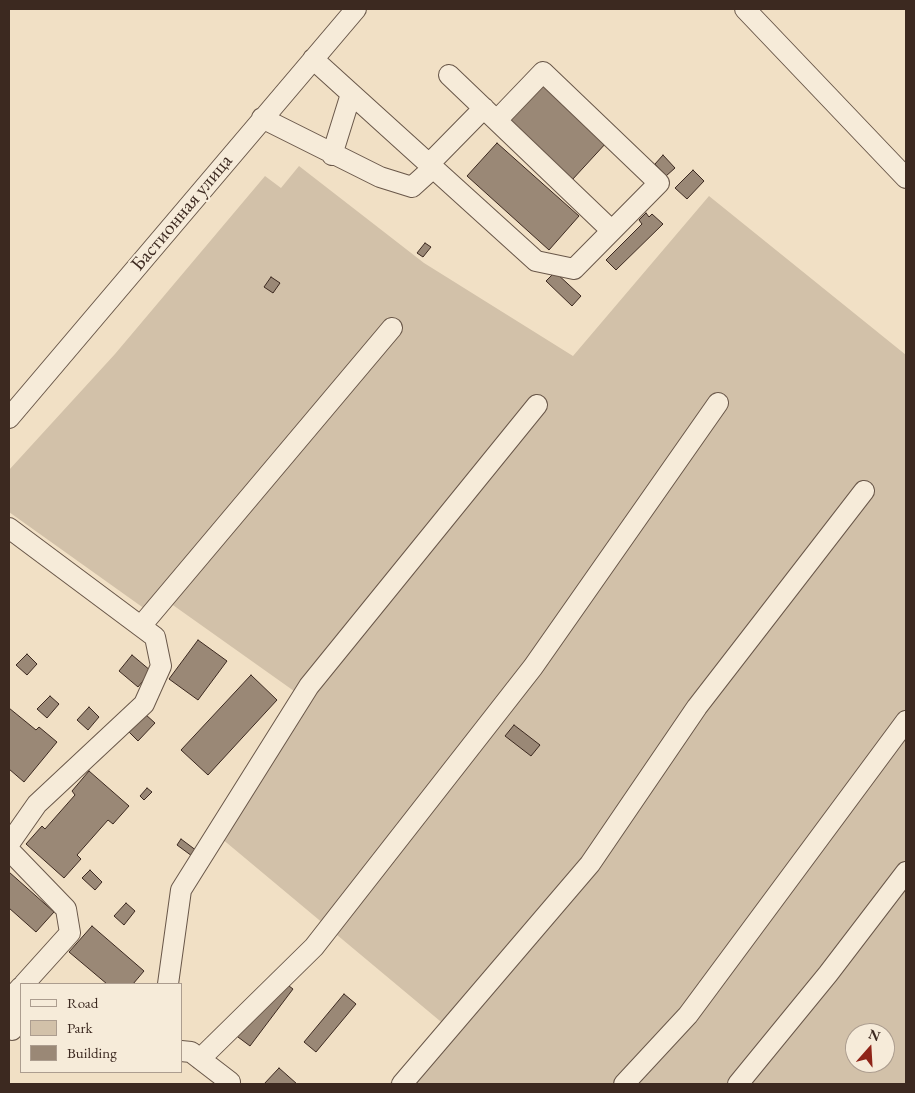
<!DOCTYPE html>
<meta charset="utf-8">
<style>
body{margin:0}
#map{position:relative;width:915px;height:1093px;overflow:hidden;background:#f1e0c5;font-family:"EB Garamond",serif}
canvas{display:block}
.frame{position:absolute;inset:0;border:10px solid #3c2920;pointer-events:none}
.legend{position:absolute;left:20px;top:983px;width:162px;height:90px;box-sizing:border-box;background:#f6ebd9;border:1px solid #ac9d8f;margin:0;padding:6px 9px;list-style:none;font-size:15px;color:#3c2920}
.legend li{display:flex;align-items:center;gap:10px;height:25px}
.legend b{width:25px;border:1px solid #ac9d8f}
.north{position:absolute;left:845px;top:1023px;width:50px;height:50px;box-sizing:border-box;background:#f6ebd9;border:1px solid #ac9d8f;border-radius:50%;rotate:19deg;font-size:14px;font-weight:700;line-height:20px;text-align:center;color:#3c2920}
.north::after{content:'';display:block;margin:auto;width:18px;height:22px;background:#8f2418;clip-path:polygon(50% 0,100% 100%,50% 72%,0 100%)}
</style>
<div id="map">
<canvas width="915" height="1093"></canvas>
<div class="frame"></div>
<ul class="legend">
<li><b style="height:6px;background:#f6ebd9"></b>Road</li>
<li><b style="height:14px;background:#d2c1a9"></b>Park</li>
<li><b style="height:14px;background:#9a8876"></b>Building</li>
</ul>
<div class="north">N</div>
</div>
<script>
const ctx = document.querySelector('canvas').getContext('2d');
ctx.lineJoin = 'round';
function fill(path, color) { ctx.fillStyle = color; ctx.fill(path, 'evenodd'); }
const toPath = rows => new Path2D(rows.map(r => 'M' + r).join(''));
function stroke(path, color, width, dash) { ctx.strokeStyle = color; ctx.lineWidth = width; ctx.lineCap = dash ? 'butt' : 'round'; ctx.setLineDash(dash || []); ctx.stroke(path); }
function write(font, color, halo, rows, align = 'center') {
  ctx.font = font + ' "EB Garamond",serif'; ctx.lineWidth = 4.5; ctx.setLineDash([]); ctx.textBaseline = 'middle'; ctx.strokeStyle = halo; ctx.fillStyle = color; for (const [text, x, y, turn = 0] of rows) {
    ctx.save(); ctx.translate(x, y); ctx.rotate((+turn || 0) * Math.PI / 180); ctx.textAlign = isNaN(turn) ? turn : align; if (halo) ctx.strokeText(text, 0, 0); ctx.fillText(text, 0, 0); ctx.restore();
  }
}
fill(toPath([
 [299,166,424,263,573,356,709,196,906,355,906,1084,389,1084,446,1026,221,838,301,696,163,598,152,614,9,512,9,470,115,354,265,176,281,188],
 [855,1033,885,1033,885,1063,855,1063]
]), '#d2c1a9');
const building = toPath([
 [542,81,607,142,572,180,507,119,542,81],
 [497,143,579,216,549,250,467,176,497,143],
 [663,155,675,168,666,176,655,164,663,155],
 [693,170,704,181,687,199,675,188,693,170],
 [646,213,649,217,652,214,663,224,616,270,606,260,642,224,639,220,646,213],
 [425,243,431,247,423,257,417,253,425,243],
 [555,272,581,296,572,306,546,281,555,272],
 [271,277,280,283,273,293,264,287,271,277],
 [198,640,227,661,198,700,169,679,198,640],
 [27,654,37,664,27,675,16,665,27,654],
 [132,655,151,671,138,687,119,671,132,655],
 [251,675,277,700,208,775,181,750,251,675],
 [50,696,59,704,47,718,37,709,50,696],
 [89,707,99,717,88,730,77,720,89,707],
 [9,708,36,730,39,727,57,742,24,782,9,769,9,708],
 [145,714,155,723,138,741,129,732,145,714],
 [514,725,540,745,531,756,505,736,514,725],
 [89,771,129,806,113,824,108,820,77,855,81,859,64,878,26,844,42,826,45,829,75,795,72,791,89,771],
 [147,788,152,792,144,800,140,796,147,788],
 [181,839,197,851,192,856,177,845,181,839],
 [90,870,102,882,95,890,82,878,90,870],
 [9,872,54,912,36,932,9,908,9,872],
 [126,903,135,911,124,925,114,916,126,903],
 [92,926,144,971,133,984,107,984,69,952,92,926],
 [277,977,293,989,250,1046,234,1034,277,977],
 [344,994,356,1004,316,1052,304,1042,344,994],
 [279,1068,297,1084,264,1084,279,1068]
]);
fill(building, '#9a8876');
stroke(building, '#3c2920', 1);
const minor = toPath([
 [745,9,906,178],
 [313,59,536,261,574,269,659,183,543,72,497,120],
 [449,75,611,230],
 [262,118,380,177,412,187,433,168],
 [332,155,351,94],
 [429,164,484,108],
 [9,418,356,9],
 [9,528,155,637,161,666,144,704,37,804,9,844],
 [141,626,392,328],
 [9,850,66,909,70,933,24,984],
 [168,984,181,890,309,686,537,405],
 [12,1030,12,997,21,987],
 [181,1051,191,1052,230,1082,229,1084],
 [200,1059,314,947,533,667,718,403],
 [402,1084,590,864,697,707,864,491],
 [624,1084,688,1015,906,721],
 [738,1084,828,974,906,872]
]);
stroke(minor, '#695749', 22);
stroke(minor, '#f6ebd9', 20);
write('20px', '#3c2920', '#f6ebd9', [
 ["Бастионная улица",182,213,-50]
]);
</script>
